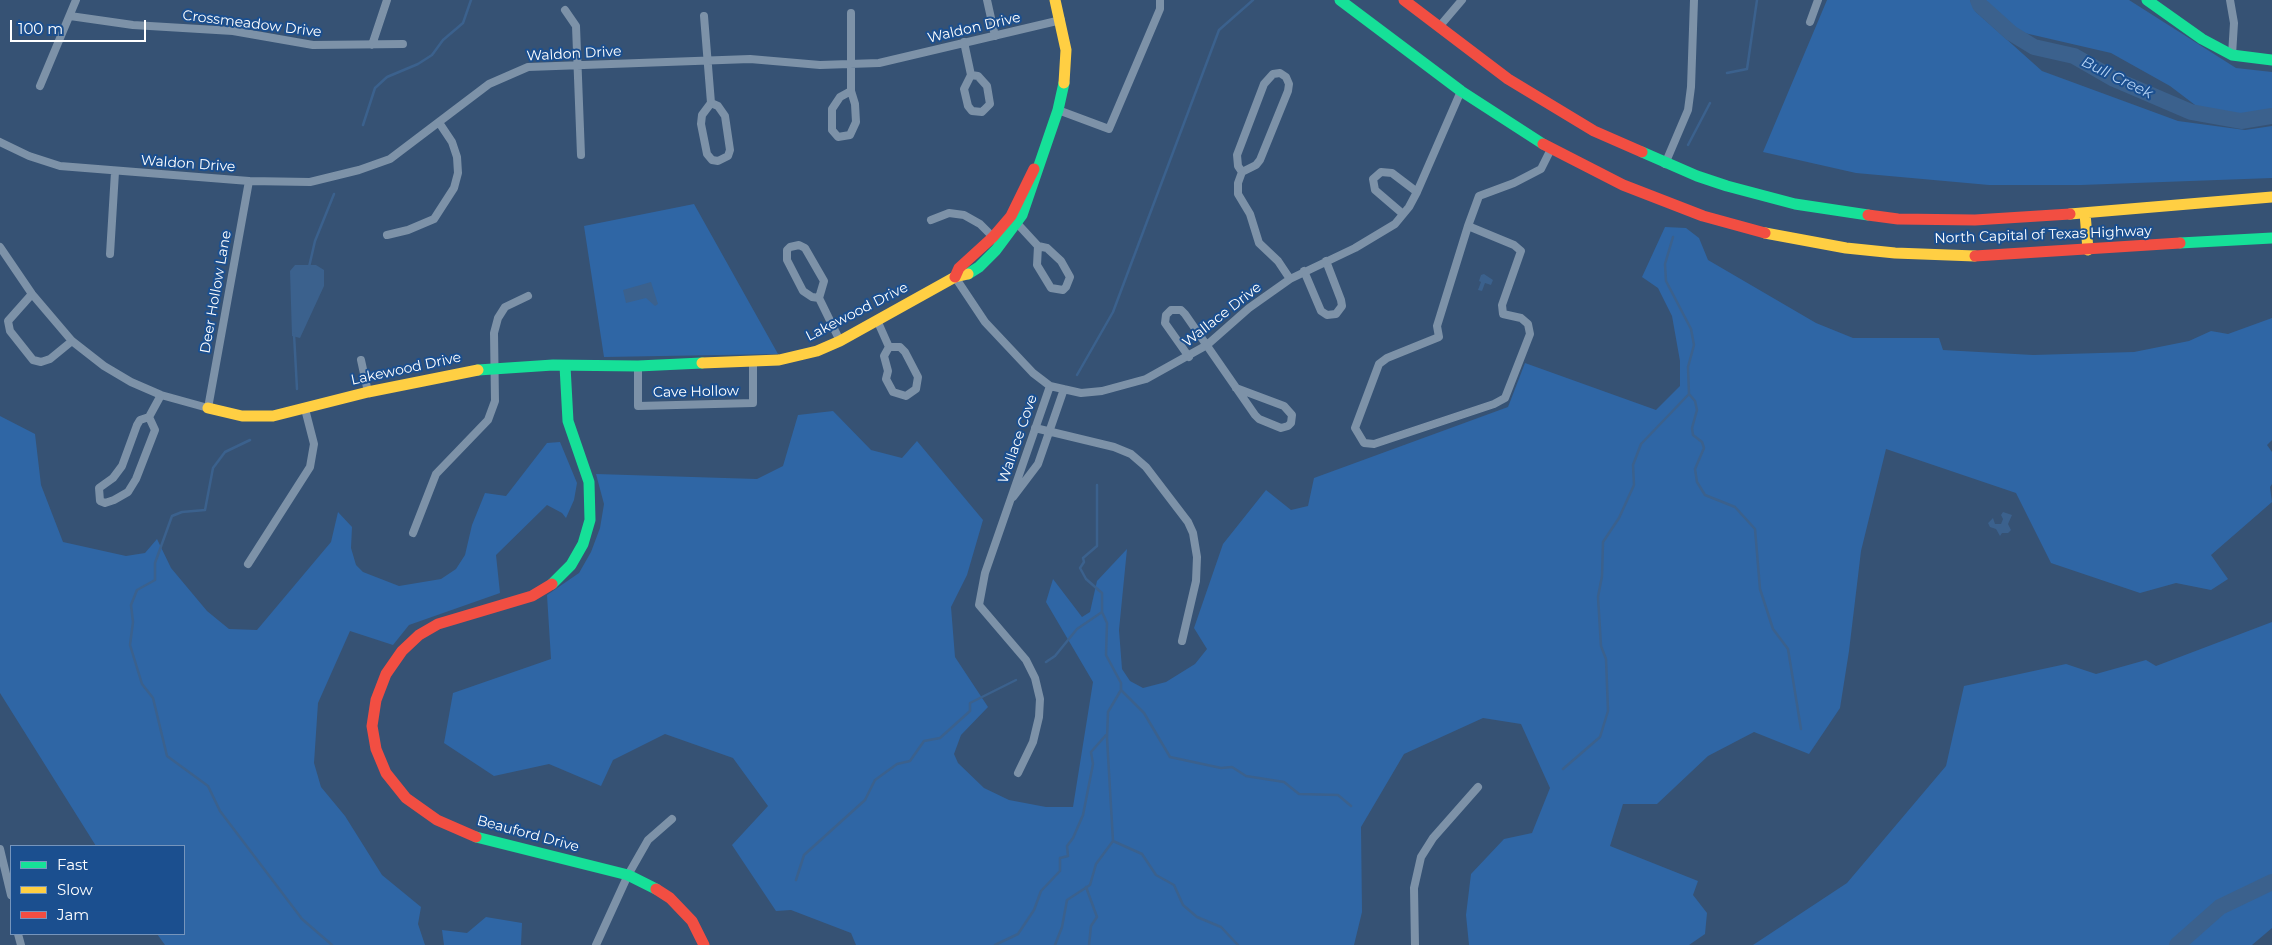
<!DOCTYPE html>
<style>
body{margin:0}
#map{position:relative;width:2272px;height:945px;overflow:hidden;background:#365274;font-family:Montserrat,sans-serif}
canvas{display:block}
.legend{position:absolute;left:10px;top:845px;width:175px;height:90px;box-sizing:border-box;background:#1b4f8f;border:1px solid #7695bc;margin:0;padding:6px 9px;list-style:none;font-size:15px;color:#fff}
.legend li{display:flex;align-items:center;gap:10px;height:25px}
.legend b{width:25px;border:1px solid #7695bc}
.scale{position:absolute;left:10px;top:20px;width:136px;height:22px;box-sizing:border-box;border:2px solid #fff;border-top:0;padding-left:6px;font-size:15px;line-height:18px;white-space:nowrap;color:#fff;-webkit-text-stroke:4px #1b4f8f;paint-order:stroke}
</style>
<div id="map">
<canvas width="2272" height="945"></canvas>
<ul class="legend">
<li><b style="height:6px;background:#16e098"></b>Fast</li>
<li><b style="height:6px;background:#ffcf43"></b>Slow</li>
<li><b style="height:6px;background:#f24e42"></b>Jam</li>
</ul>
<div class="scale">100 m</div>
</div>
<script>
const ctx = document.querySelector('canvas').getContext('2d');
ctx.lineJoin = 'round';
function fill(path, color) { ctx.fillStyle = color; ctx.fill(path, 'evenodd'); }
const toPath = rows => new Path2D(rows.map(r => 'M' + r).join(''));
function stroke(path, color, width, dash) { ctx.strokeStyle = color; ctx.lineWidth = width; ctx.lineCap = dash ? 'butt' : 'round'; ctx.setLineDash(dash || []); ctx.stroke(path); }
function write(font, color, halo, rows, align = 'center') {
  ctx.font = font + ' Montserrat,sans-serif'; ctx.lineWidth = 4; ctx.setLineDash([]); ctx.textBaseline = 'middle'; ctx.strokeStyle = halo; ctx.fillStyle = color; for (const [text, x, y, turn = 0] of rows) {
    ctx.save(); ctx.translate(x, y); ctx.rotate((+turn || 0) * Math.PI / 180); ctx.textAlign = isNaN(turn) ? turn : align; if (halo) ctx.strokeText(text, 0, 0); ctx.fillText(text, 0, 0); ctx.restore();
  }
}
fill(toPath([
 [1827,0,1970,0,1976,12,2042,71,2178,121,2245,130,2272,126,2272,178,2081,185,1989,185,1856,173,1763,152],
 [1979,0,2129,0,2236,68,2272,72,2272,112,2248,115,2203,111,2170,86,2111,53,2016,31],
 [694,204,778,354,604,357,584,226],
 [1665,227,1686,228,1699,238,1708,260,1816,323,1853,338,1939,338,1943,350,2033,355,2134,352,2189,341,2211,331,2228,334,2272,318,2272,440,2267,445,2272,452,2272,484,2270,487,2272,502,2211,555,2228,579,2211,590,2176,583,2140,593,2051,563,2016,493,1886,449,1861,551,1849,651,1840,708,1809,754,1754,732,1708,756,1657,804,1623,804,1610,846,1698,881,1693,895,1707,913,1705,934,1689,945,1469,945,1466,915,1471,874,1504,839,1532,833,1550,788,1521,724,1483,718,1404,754,1361,827,1362,912,1354,945,856,945,851,933,791,910,776,911,732,845,768,806,733,758,665,734,613,760,601,786,549,764,494,776,444,743,453,693,551,659,547,595,579,573,591,552,600,528,604,504,596,474,757,479,783,466,798,415,833,411,871,450,902,458,917,441,983,520,967,575,951,607,955,657,988,707,961,735,954,754,958,763,984,788,1009,800,1046,807,1073,807,1093,682,1046,602,1053,579,1082,617,1090,612,1097,581,1127,549,1119,630,1122,669,1130,681,1143,688,1166,682,1195,664,1207,649,1194,628,1223,544,1266,490,1291,510,1308,506,1314,478,1508,407,1525,363,1656,410,1680,386,1680,361,1672,316,1658,288,1642,277],
 [0,416,35,434,41,485,63,542,126,556,145,553,157,539,171,568,207,611,229,629,257,630,331,542,338,512,352,527,351,548,356,565,363,572,399,586,441,579,456,569,465,555,472,525,485,493,506,496,547,443,560,442,577,483,574,500,566,518,562,513,547,505,496,555,500,593,409,625,393,645,350,631,318,703,314,763,321,787,345,816,382,875,421,907,418,924,425,945,165,945,157,934,184,934,184,846,96,846,0,693],
 [2272,622,2272,928,2252,945,1753,945,1847,883,1946,766,1964,686,2066,664,2096,674,2146,660,2156,666],
 [486,917,522,923,521,945,444,945,442,930,467,933]
]), '#2f66a5');
fill(toPath([
 [295,265,316,265,324,270,324,286,300,338,292,336,290,271],
 [1484,274,1493,280,1491,285,1485,283,1482,291,1478,290,1481,282,1479,281,1481,275],
 [651,282,658,304,655,306,646,298,626,303,623,290],
 [2003,512,2012,515,2008,524,2011,530,2008,533,2002,533,2000,536,1996,529,1990,527,1988,523,1993,518,1995,524,2001,524,2003,519,2001,515]
]), '#3b618d');
stroke(toPath([
 [1727,73,1747,69,1757,0],
 [363,125,375,88,387,77,418,64,432,55,443,40,463,23,471,0],
 [1688,145,1710,103],
 [309,267,315,241,334,194],
 [294,334,297,389],
 [1077,375,1113,312,1219,30,1253,0],
 [1689,394,1695,401,1697,410,1692,428,1693,435,1702,442,1704,448,1695,469,1697,482,1705,495,1735,507,1755,529,1760,589,1773,629,1788,649,1801,729],
 [250,440,225,452,213,468,205,510,182,512,172,516,155,563,155,580,137,590,131,605,133,622,130,645,142,684,153,698,167,756,208,786,220,811,302,919,332,945],
 [1046,662,1055,656,1077,629,1102,612],
 [1121,690,1144,713,1170,757,1221,768,1232,767,1246,776,1284,782,1299,794,1338,795,1351,806],
 [1563,769,1600,737,1608,711,1606,659,1601,646,1598,597,1602,576,1603,542,1619,518,1634,485,1633,465,1641,444,1689,394,1688,367,1694,345,1691,329,1666,281,1665,264,1673,237],
 [1113,841,1142,854,1156,875,1174,885,1183,905,1197,917,1221,927,1238,945],
 [796,880,804,855,865,800,875,780,897,764,910,761,924,741,940,738,970,711,970,703,1016,680],
 [1086,887,1097,917,1091,926,1089,945],
 [995,945,1018,934,1034,910,1041,891,1060,871,1060,858,1068,856,1067,846,1073,838,1083,815,1093,764,1091,752,1106,735],
 [1055,945,1062,927,1067,900,1090,885,1096,864,1113,841,1107,738,1108,712,1121,690,1121,683,1106,655,1107,623,1102,612,1102,593,1086,579,1080,568,1084,562,1083,558,1097,546,1097,485]
]), '#3b618d', 2.5);
stroke(toPath([
 [1978,0,1980,5,2011,33,2034,47,2074,56,2114,79,2191,112,2241,121,2272,116],
 [2177,945,2220,907,2272,882]
]), '#3b618d', 16);
stroke(toPath([
 [987,0,995,36],
 [2230,0,2234,23,2232,55],
 [565,10,576,26,581,155],
 [851,13,851,91,855,104,856,122,850,135,838,137,832,130,832,109,840,97,851,91],
 [70,16,133,25,233,31,313,45,403,44],
 [704,16,711,103,702,115,701,124,707,154,712,160,718,161,728,156,730,150,725,116,718,106,711,103],
 [1810,22,1818,0],
 [1439,27,1462,0],
 [964,42,971,75,964,89,968,106,972,111,982,112,990,104,987,86,978,76,971,75],
 [372,45,387,0],
 [40,86,76,0],
 [1058,110,1109,129,1160,9,1160,0],
 [0,142,29,156,60,166,249,181,310,182,359,170,390,159,489,84,528,67,750,59,820,65,879,63,1061,20],
 [1665,164,1688,110,1691,87,1694,0],
 [1242,172,1238,166,1237,155,1264,84,1273,74,1280,73,1286,77,1289,84,1288,91,1260,160,1256,165,1242,172,1238,183,1238,194,1250,214,1259,243,1278,261,1290,279],
 [1403,214,1375,190,1373,179,1381,172,1392,173,1417,192],
 [931,220,949,213,964,215,980,224,996,240],
 [1014,220,1038,246,1047,248,1061,261,1070,277,1066,287,1063,290,1051,288,1037,265,1038,246],
 [1468,226,1514,245,1521,251,1502,305,1503,314,1521,318,1528,324,1530,334,1505,398,1494,404,1374,444,1364,443,1355,428,1379,364,1387,358,1439,337,1437,326,1468,226,1479,196,1514,183,1541,169,1551,149],
 [387,235,408,230,434,219,454,188,458,173,457,157,452,142,440,124],
 [0,247,32,294,72,341,104,366,131,382,161,395,208,408,249,181],
 [110,254,115,172],
 [1304,271,1321,311,1327,315,1336,314,1342,306,1341,300,1326,261],
 [955,277,985,322,1033,373,1050,386,1081,393,1102,391,1146,379,1207,345,1249,308,1290,279,1355,248,1395,224,1409,207,1417,192,1461,91],
 [32,294,8,321,10,331,33,360,41,362,50,359,72,341],
 [819,298,812,297,803,291,787,260,787,250,790,247,799,245,805,248,824,281,819,298,840,341],
 [877,320,889,347],
 [889,347,900,347,905,352,918,377,916,389,906,396,893,392,886,379,888,371,884,356,889,347],
 [1189,357,1165,323,1166,315,1171,310,1181,310,1185,314,1255,415,1259,419,1281,428,1288,426,1291,423,1292,415,1284,406,1236,388],
 [361,360,368,392],
 [638,366,638,406,753,403,753,362],
 [149,417,155,430,136,479,128,492,114,500,105,503,100,501,99,488,113,478,122,466,137,425,140,420,149,417,161,395],
 [1035,428,1114,447,1131,454,1146,467,1188,522,1193,533,1197,557,1196,581,1182,641],
 [1013,497,1038,464,1064,389],
 [413,533,436,474,488,420,495,401,494,333,498,318,505,307,528,296],
 [248,564,310,467,314,444,305,409],
 [1018,773,1033,742,1039,717,1040,699,1035,678,1026,660,979,605,985,573,1050,386],
 [0,849,11,895],
 [18,934,21,945],
 [596,945,628,875,648,840,672,819],
 [1415,945,1414,888,1421,857,1433,838,1478,787]
]), '#7d92a8', 8);
stroke(toPath([
 [1340,0,1461,91,1543,144],
 [2147,0,2202,39,2232,55,2272,60],
 [1642,152,1697,176,1727,186,1795,204,1868,215],
 [2180,243,2272,238],
 [968,274,979,267,996,250,1022,215,1058,110,1064,83],
 [478,370,553,365,638,366,702,363],
 [552,584,571,565,583,544,590,520,589,482,568,421,565,366],
 [476,837,628,875,656,889]
]), '#16e098', 11);
stroke(toPath([
 [1055,0,1066,50,1064,83],
 [2085,213,2088,250],
 [2070,214,2272,197],
 [1765,233,1846,248,1895,253,1975,256],
 [702,363,779,360,817,351,840,341,955,277,968,274],
 [208,408,242,416,273,416,368,392,478,370]
]), '#ffcf43', 11);
stroke(toPath([
 [1404,0,1508,79,1594,131,1642,152],
 [1543,144,1623,185,1703,216,1765,233],
 [1868,215,1898,219,1975,220,2070,214],
 [1975,256,2180,243],
 [955,277,959,268,993,237,1011,216,1034,169],
 [476,837,437,820,406,798,386,773,376,749,372,726,376,700,386,674,402,651,419,635,438,624,532,596,552,584],
 [656,889,670,898,692,921,704,945]
]), '#f24e42', 11);
write('14px', '#fff', '#1b4f8f', [
 ["Crossmeadow Drive",252,24,7],
 ["Waldon Drive",974,28,-13],
 ["Waldon Drive",574,54,-3],
 ["Waldon Drive",188,164,4],
 ["North Capital of Texas Highway",2043,235,-2],
 ["Deer Hollow Lane",216,292,-80],
 ["Lakewood Drive",857,312,-27],
 ["Wallace Drive",1222,315,-38],
 ["Lakewood Drive",406,369,-12],
 ["Cave Hollow",696,392,-1],
 ["Wallace Cove",1018,439,-71],
 ["Beauford Drive",528,834,15]
]);
write('italic 15px', '#b5d3f5', '#1b4f8f', [
 ["Bull Creek",2117,78,26]
]);
</script>
